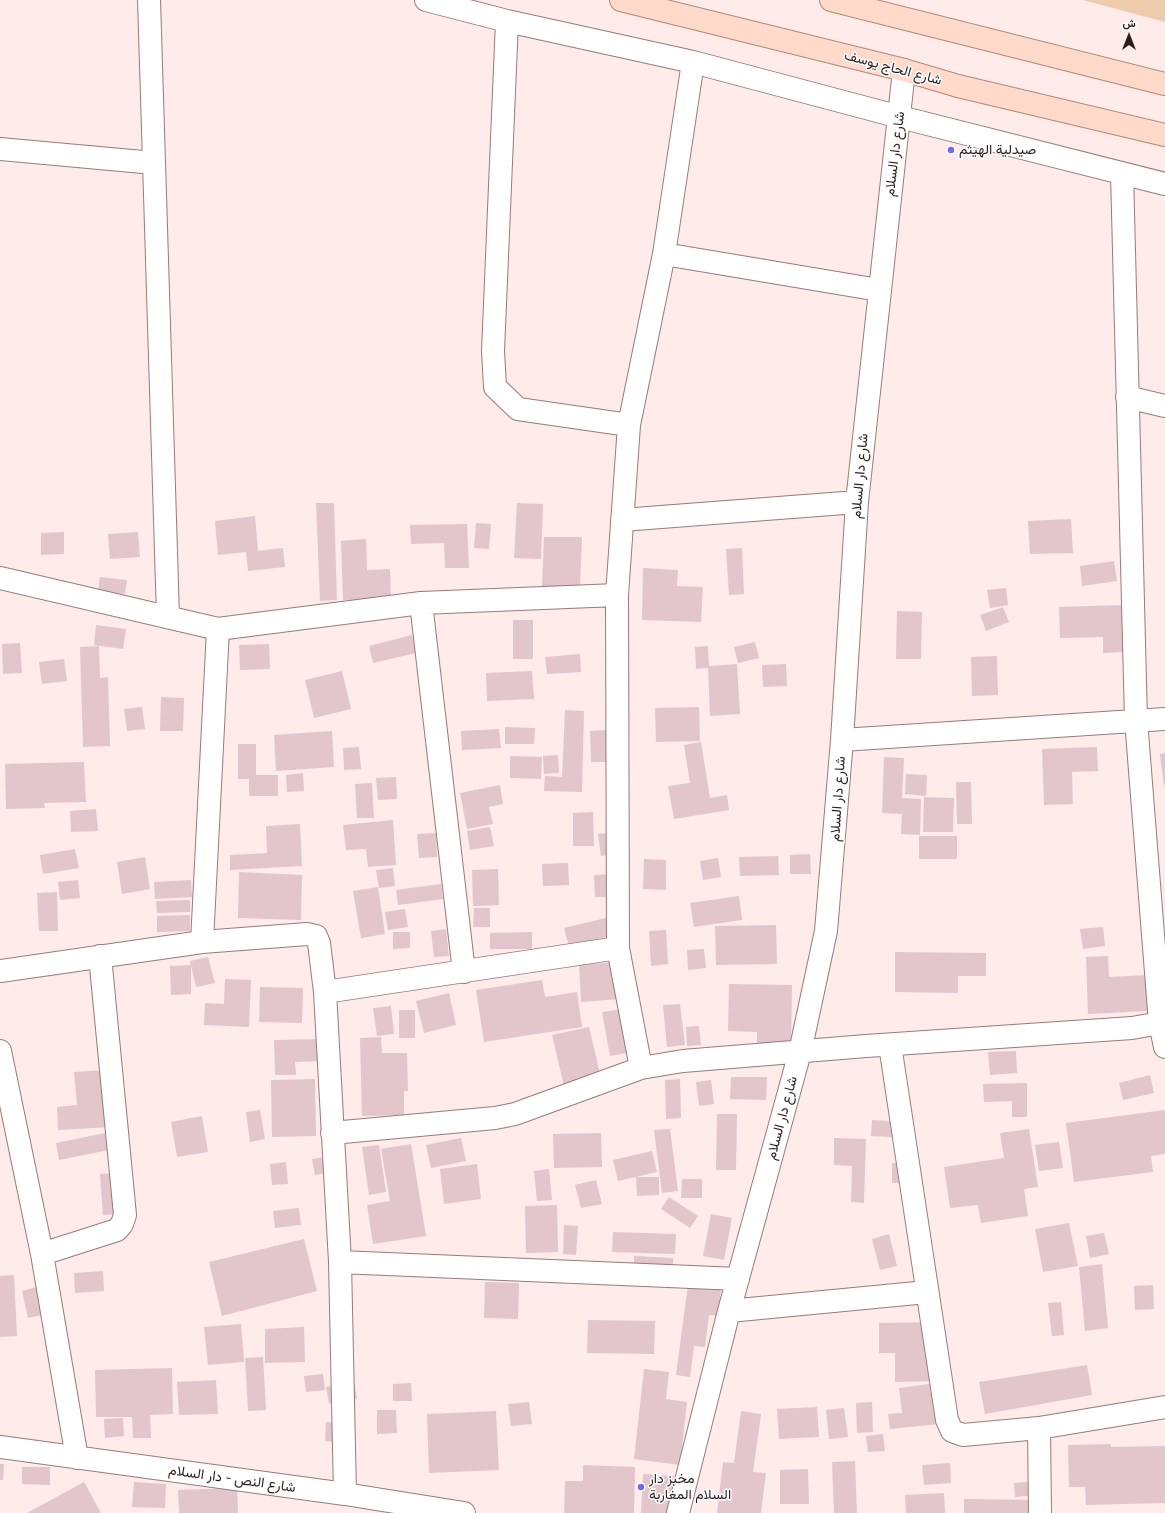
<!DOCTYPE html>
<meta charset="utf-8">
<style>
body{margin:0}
#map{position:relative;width:1165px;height:1513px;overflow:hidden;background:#feebea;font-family:Figtree,Vazirmatn,sans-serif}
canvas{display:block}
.north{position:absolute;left:1109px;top:16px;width:40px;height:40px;-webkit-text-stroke:3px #fdfdfd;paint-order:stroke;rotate:0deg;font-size:11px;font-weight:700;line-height:16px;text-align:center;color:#291e1d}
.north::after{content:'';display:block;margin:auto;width:14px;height:18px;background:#291e1d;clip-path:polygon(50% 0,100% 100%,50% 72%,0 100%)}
</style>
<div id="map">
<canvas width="1165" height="1513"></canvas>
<div class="north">ش</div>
</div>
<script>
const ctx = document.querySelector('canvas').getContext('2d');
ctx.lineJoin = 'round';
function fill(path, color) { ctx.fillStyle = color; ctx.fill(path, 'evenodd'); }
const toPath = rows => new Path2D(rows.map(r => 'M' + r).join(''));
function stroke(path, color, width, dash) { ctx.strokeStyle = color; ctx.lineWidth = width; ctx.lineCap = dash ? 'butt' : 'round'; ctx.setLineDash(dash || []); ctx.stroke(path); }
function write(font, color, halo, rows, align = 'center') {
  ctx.font = font + ' Figtree,Vazirmatn,sans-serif'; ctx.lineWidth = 3; ctx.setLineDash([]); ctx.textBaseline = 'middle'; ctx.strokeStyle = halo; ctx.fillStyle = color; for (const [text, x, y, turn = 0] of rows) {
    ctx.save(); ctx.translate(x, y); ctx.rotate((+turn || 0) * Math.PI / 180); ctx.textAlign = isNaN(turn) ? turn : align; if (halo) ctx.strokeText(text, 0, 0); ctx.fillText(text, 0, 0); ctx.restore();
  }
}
fill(toPath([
 [1083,0,1165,0,1165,22]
]), '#efcbae');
fill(toPath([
 [316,503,334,503,337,600,320,601],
 [517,503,543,504,541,559,514,558],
 [255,516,258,551,283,548,285,567,248,571,246,552,218,555,215,521],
 [1071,519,1073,553,1030,554,1028,521],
 [476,523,491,524,489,549,474,548],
 [467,524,469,568,445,568,444,543,411,544,410,525],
 [64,532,64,554,41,555,41,533],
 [138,532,140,557,110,559,108,534],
 [544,537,582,537,580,587,542,586],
 [366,539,367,570,390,569,391,599,343,600,341,541],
 [742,548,744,594,729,595,726,549],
 [1114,561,1117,581,1082,586,1080,566],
 [643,568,678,570,677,586,703,587,701,622,642,620],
 [100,577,127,580,125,594,98,591],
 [1006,588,1008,605,990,608,987,590],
 [1122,605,1124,652,1103,653,1103,637,1060,638,1059,607],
 [1003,607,1009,622,986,631,980,615],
 [897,611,922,612,921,659,896,659],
 [513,620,533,620,533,659,513,659],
 [96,625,126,629,123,649,94,645],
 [412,635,416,653,373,663,369,646],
 [755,642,759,658,738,663,734,647],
 [20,643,22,673,3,674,2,644],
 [269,644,270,669,240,670,239,645],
 [99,646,100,678,108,677,110,746,83,747,80,647],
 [708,646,709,666,737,664,740,714,710,716,708,668,696,669,695,647],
 [580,654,581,672,547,674,545,657],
 [997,656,998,695,972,696,971,657],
 [64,659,67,681,42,684,39,662],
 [786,664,787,686,763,687,762,665],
 [342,671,351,709,314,718,305,680],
 [532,671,534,699,487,701,486,673],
 [161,697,184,698,183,731,160,731],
 [142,707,145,729,127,731,124,709],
 [699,707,700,741,656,742,655,708],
 [565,710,584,711,582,792,544,791,545,776,562,777],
 [505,727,535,728,534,744,505,744],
 [499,729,501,748,462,750,461,731],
 [607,730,609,762,591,762,590,731],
 [332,731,334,767,276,771,274,735],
 [701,742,710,798,727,795,729,810,674,819,668,786,690,783,684,745],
 [238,744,256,744,256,775,278,775,278,796,249,796,249,779,238,779],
 [359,747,361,769,344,770,343,748],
 [1097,747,1098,771,1072,772,1073,804,1044,805,1042,749],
 [1165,753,1165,786,1164,786,1160,754],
 [558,755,559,773,544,774,543,756],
 [510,756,542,757,541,779,510,778],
 [884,757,904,758,902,798,921,799,920,835,901,834,902,814,882,813],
 [84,762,86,802,44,803,45,808,6,809,5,764],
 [303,773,304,791,287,792,286,775],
 [906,774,927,775,926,796,905,794],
 [396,777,397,799,378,800,376,778],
 [956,782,971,782,972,824,957,824],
 [372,783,374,818,357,818,355,784],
 [500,785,503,804,489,807,493,824,467,829,460,793],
 [924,797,954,798,953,832,923,832],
 [96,809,98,831,71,832,70,811],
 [593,812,594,846,573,846,573,813],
 [393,820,396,865,368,867,366,849,346,850,343,825],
 [300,824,302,866,230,870,230,855,267,853,266,826],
 [490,827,494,846,470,850,467,831],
 [619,832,622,853,601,856,598,834],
 [436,833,437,857,419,858,417,834],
 [919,836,957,836,957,859,919,859],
 [75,849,79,868,43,874,40,855],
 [810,854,811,874,790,874,790,855],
 [778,856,779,875,740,876,739,857],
 [145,857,150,889,122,894,117,862],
 [718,858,721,877,703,880,700,861],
 [644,859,666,860,666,890,643,889],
 [568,863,569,885,543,886,542,864],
 [393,868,395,886,379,888,376,870],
 [498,869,499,905,473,906,472,870],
 [239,872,302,875,301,920,238,918],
 [611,874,611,897,595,897,594,875],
 [78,880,80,898,60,900,58,882],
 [191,880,192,897,155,899,154,882],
 [441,884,443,899,398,905,396,890],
 [378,887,385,934,361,938,353,891],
 [57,892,58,931,39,931,37,893],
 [739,896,742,920,694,927,690,903],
 [190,900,190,912,157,913,156,901],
 [474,908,490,908,490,927,473,927],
 [405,909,408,927,388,930,385,912],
 [190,915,190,931,157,932,157,916],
 [610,917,614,935,569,947,564,928],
 [776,925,777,964,716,965,715,926],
 [1103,927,1105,946,1083,949,1080,929],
 [446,929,449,956,434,957,431,931],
 [666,930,668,964,651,966,649,931],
 [393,932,410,932,410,948,393,949],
 [532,932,532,949,490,949,490,933],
 [704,949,706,968,688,970,687,950],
 [895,952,986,953,986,976,958,976,958,993,895,992],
 [1108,956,1109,977,1146,975,1148,1011,1088,1014,1086,957],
 [208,957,215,983,196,987,190,961],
 [617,962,620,999,581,1002,579,965],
 [191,965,191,994,171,995,170,966],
 [225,979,251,980,249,1027,204,1025,205,1003,224,1004],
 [542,980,545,997,577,992,582,1027,484,1042,476,990],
 [729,984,792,985,791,1046,757,1045,757,1032,728,1031],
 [260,987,303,988,302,1023,259,1022],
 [449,993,456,1025,424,1033,416,1001],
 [680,1004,685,1045,667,1047,663,1005],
 [391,1006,394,1034,377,1036,373,1008],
 [625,1009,632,1052,610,1056,602,1012],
 [399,1010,415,1010,415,1038,399,1038],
 [699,1026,701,1045,687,1046,686,1027],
 [589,1027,601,1078,564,1086,552,1035],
 [381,1037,382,1053,407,1053,408,1091,404,1091,404,1115,362,1116,360,1038],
 [322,1039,322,1061,295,1062,296,1075,275,1075,274,1040],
 [1016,1051,1017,1073,990,1075,988,1052],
 [106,1070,110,1127,58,1130,57,1107,77,1105,74,1072],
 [1150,1075,1154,1093,1123,1100,1119,1083],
 [731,1077,767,1077,766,1100,730,1099],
 [315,1079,316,1136,272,1137,271,1080],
 [680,1079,681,1118,666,1119,665,1080],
 [711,1080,714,1104,699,1106,696,1082],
 [1027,1083,1027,1117,1012,1117,1012,1101,984,1102,983,1084],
 [260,1110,265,1139,250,1142,246,1112],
 [1165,1110,1165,1154,1151,1156,1153,1172,1074,1182,1066,1123],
 [717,1114,737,1114,736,1170,716,1170],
 [202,1116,208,1152,177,1157,171,1122],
 [872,1120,907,1122,906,1138,871,1136],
 [670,1129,678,1191,662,1193,654,1130],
 [1029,1129,1038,1187,1024,1189,1028,1216,981,1223,978,1205,950,1208,944,1167,1004,1158,1000,1133],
 [105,1133,109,1150,59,1160,56,1143],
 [601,1133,602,1167,554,1168,553,1134],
 [461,1138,466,1161,431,1168,426,1145],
 [834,1138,866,1139,864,1203,851,1202,852,1166,834,1165],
 [1059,1142,1063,1168,1039,1171,1035,1145],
 [411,1144,426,1236,373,1244,367,1205,390,1201,381,1149],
 [379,1145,386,1192,369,1195,362,1147],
 [652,1151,657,1172,618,1181,613,1160],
 [331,1156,333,1172,315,1175,312,1159],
 [286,1162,288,1184,272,1185,270,1164],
 [892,1163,909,1163,910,1183,892,1183],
 [477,1164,481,1199,444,1204,440,1169],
 [549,1169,552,1200,537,1201,534,1171],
 [119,1173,122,1214,103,1215,100,1174],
 [636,1177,659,1177,659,1195,637,1196],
 [682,1179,702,1179,702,1198,681,1198],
 [596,1180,602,1204,581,1208,575,1185],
 [669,1197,698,1216,690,1228,661,1209],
 [557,1205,558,1252,526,1253,525,1206],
 [299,1208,301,1225,275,1228,273,1211],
 [711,1214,732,1218,724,1260,703,1256],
 [1069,1223,1078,1266,1043,1272,1035,1229],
 [564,1225,578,1226,576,1255,563,1254],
 [613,1232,676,1234,675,1254,612,1252],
 [1104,1233,1109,1254,1090,1258,1086,1236],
 [889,1234,897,1266,880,1270,872,1239],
 [304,1239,317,1291,222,1316,209,1262],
 [634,1256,673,1258,673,1270,634,1268],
 [1102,1264,1108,1328,1085,1331,1079,1267],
 [103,1271,104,1291,75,1293,74,1273],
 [14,1275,17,1336,0,1337,0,1276],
 [485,1282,519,1283,518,1319,484,1318],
 [688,1284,721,1288,718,1316,709,1315,705,1347,694,1346,690,1377,676,1375],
 [1153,1285,1154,1309,1135,1310,1134,1286],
 [40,1286,46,1314,28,1318,22,1291],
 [1061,1302,1064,1335,1052,1336,1048,1303],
 [588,1320,655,1321,654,1354,587,1353],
 [940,1322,942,1381,895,1382,895,1353,879,1353,879,1323],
 [241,1324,244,1362,208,1365,204,1327],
 [304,1327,305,1362,265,1363,265,1329],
 [263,1357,266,1410,248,1411,245,1358],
 [1087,1365,1092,1395,985,1414,979,1382],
 [172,1368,173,1414,150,1415,151,1438,133,1438,132,1417,96,1417,95,1370],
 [644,1369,669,1372,666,1399,687,1402,680,1465,634,1459],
 [323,1374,325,1390,306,1392,304,1376],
 [216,1380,218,1414,179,1415,177,1382],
 [354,1382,357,1399,329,1404,326,1387],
 [945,1382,950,1423,890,1429,888,1414,902,1413,899,1388],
 [411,1383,412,1401,393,1401,393,1384],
 [529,1402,532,1424,511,1426,508,1404],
 [872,1402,873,1432,857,1433,856,1403],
 [817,1407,819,1437,779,1439,777,1409],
 [844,1408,848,1437,829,1439,826,1410],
 [377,1410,396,1410,397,1433,377,1434],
 [496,1411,499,1470,429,1473,427,1414],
 [741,1411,761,1414,753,1472,766,1473,761,1513,717,1513,723,1462,734,1463],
 [123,1418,124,1436,105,1438,104,1419],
 [326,1422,345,1424,344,1443,325,1441],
 [883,1434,885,1451,868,1452,866,1436],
 [1111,1444,1111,1447,1165,1446,1165,1503,1086,1505,1085,1487,1069,1487,1068,1445],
 [855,1461,857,1513,834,1513,832,1462],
 [950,1463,951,1483,924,1485,922,1465],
 [0,1464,4,1464,3,1480,0,1480],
 [583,1465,635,1467,634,1513,564,1513,565,1481,583,1481],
 [22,1467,50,1467,50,1485,22,1484],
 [808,1469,809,1504,780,1504,780,1470],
 [643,1474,674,1476,673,1513,641,1513],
 [1037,1481,1038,1495,1015,1497,1014,1483],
 [84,1482,101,1513,27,1513],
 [134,1482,166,1484,165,1508,132,1507],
 [237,1488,238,1513,179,1513,178,1490],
 [944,1493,945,1513,906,1513,905,1495],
 [964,1499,1038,1500,1038,1513,964,1513]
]), '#e3c5cc');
const minor = toPath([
 [149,0,168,617],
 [426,0,507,21,693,62,900,117,1165,184],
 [507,21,493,351,495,387,518,409,629,425],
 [0,149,154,163],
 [1122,173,1136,720,1160,1023,1165,1047],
 [664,254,879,290],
 [1127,397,1165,406],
 [622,520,857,502],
 [0,578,218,629,421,603,617,595],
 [421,603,464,972],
 [842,740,1165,719],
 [202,942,218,629],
 [0,971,202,942,307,934,316,936,319,943,325,992,340,1262,345,1494],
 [325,992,618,948],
 [890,1045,947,1420,952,1431,963,1435,1039,1428,1165,1407],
 [0,1051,42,1254,77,1458],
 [641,1068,618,948,617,595,629,425,664,254,693,62],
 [332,1133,495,1118,515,1114,641,1068,683,1061,866,1046,1132,1028,1160,1023],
 [42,1254,117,1230,122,1224,125,1215,100,956],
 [340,1262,738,1279],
 [729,1311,927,1292],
 [1039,1428,1040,1513],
 [0,1447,345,1494,464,1513],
 [678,1513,729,1311,800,1052,826,931,842,740,857,502,904,70]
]);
const major = toPath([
 [621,0,904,70,958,86,1165,135],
 [831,0,1165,84]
]);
stroke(minor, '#977b79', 24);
stroke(major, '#b48777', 24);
stroke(minor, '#fff', 22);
stroke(major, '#ffd9ca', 22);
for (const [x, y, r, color] of [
 [951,150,4,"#706ae4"],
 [641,1487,4,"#706ae4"]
]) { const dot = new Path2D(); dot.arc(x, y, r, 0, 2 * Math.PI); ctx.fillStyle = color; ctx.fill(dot); stroke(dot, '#fdfdfd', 1.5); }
write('14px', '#291e1d', '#fdfdfd', [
 ["شارع الحاج يوسف",893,68,15],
 ["شارع دار السلام",895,154,-83],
 ["شارع دار السلام",860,476,-85],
 ["شارع دار السلام",838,799,-86],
 ["شارع دار السلام",782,1118,-75],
 ["شارع النص - دار السلام",232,1479,8]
]);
write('14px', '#291e1d', '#fdfdfd', [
 ["صيدلية الهيثم",959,150],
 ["مخبز دار",649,1479],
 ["السلام المغاربة",649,1495]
], 'left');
</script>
